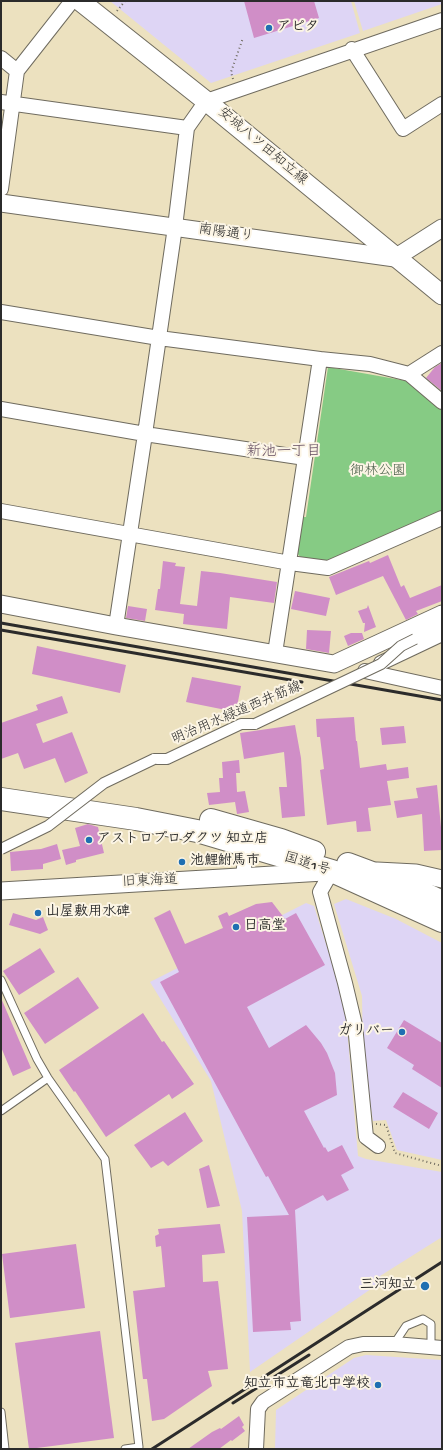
<!DOCTYPE html>
<meta charset="utf-8">
<style>
body{margin:0}
#map{position:relative;width:443px;height:1450px;overflow:hidden;background:#ece1bf;font-family:"Gochi Hand",sans-serif}
canvas{display:block}
.frame{position:absolute;inset:0;border:2px solid #2b2b2b;pointer-events:none}
</style>
<div id="map">
<canvas width="443" height="1450"></canvas>
<div class="frame"></div>
</div>
<script>
const ctx = document.querySelector('canvas').getContext('2d');
ctx.lineJoin = 'round';
function fill(path, color) { ctx.fillStyle = color; ctx.fill(path, 'evenodd'); }
const toPath = rows => new Path2D(rows.map(r => 'M' + r).join(''));
function stroke(path, color, width, dash) { ctx.strokeStyle = color; ctx.lineWidth = width; ctx.lineCap = dash ? 'butt' : 'round'; ctx.setLineDash(dash || []); ctx.stroke(path); }
function write(font, color, halo, rows, align = 'center') {
  ctx.font = font + ' "Gochi Hand","Klee One",sans-serif'; ctx.lineWidth = 4; ctx.setLineDash([]); ctx.textBaseline = 'middle'; ctx.strokeStyle = halo; ctx.fillStyle = color; for (const [text, x, y, turn = 0] of rows) {
    ctx.save(); ctx.translate(x, y); ctx.rotate((+turn || 0) * Math.PI / 180); ctx.textAlign = isNaN(turn) ? turn : align; if (halo) ctx.strokeText(text, 0, 0); ctx.fillText(text, 0, 0); ctx.restore();
  }
}
fill(toPath([
 [110,1,351,1,360,33,211,83],
 [354,1,442,1,442,4,363,31],
 [346,899,396,919,442,943,442,1160,397,1150,386,1120,373,1121,363,1056,362,996,334,904],
 [306,903,314,906,345,1004,358,1156,366,1159,442,1172,442,1237,380,1276,384,1280,250,1372,242,1211,211,1081,150,982],
 [366,1355,442,1360,442,1449,275,1449,276,1410,354,1358]
]), '#ded5f5');
fill(toPath([
 [328,367,407,381,442,410,442,514,328,565,301,558,297,553,302,517,306,517]
]), '#86cb84');
fill(toPath([
 [244,1,314,1,319,18,254,38],
 [442,363,442,391,426,378,435,367],
 [388,555,401,587,404,585,410,598,442,585,442,601,416,611,418,614,406,620,383,576,336,595,329,577,369,561,370,563],
 [163,561,176,563,175,566,185,567,180,604,197,606,201,571,220,573,277,582,274,603,230,597,227,629,183,624,184,614,155,610,158,589,160,589],
 [295,591,330,598,326,616,291,609],
 [368,605,376,627,364,632,365,623,363,623,358,611,367,608],
 [128,606,147,609,145,621,126,618],
 [307,630,331,631,329,653,306,649],
 [351,633,362,633,364,639,348,646,344,636],
 [37,646,126,665,120,693,32,674],
 [192,677,241,686,236,712,186,702],
 [62,696,68,713,36,724,43,743,72,732,88,773,65,783,55,758,24,769,18,753,1,759,1,723,38,710,36,705],
 [354,717,356,741,357,741,360,768,386,764,387,770,408,767,409,778,387,781,391,805,368,808,371,831,357,832,356,821,327,825,320,770,324,769,320,737,317,737,316,719],
 [295,725,301,758,305,816,282,818,279,787,287,787,284,752,244,759,240,733],
 [404,726,406,743,382,745,380,728],
 [239,760,240,773,236,773,237,792,245,791,249,812,237,814,235,802,209,805,207,793,220,792,219,778,223,778,222,762],
 [437,785,442,838,442,850,424,851,422,814,397,818,394,801,418,798,416,788],
 [88,824,98,827,104,853,76,860,76,862,66,865,62,850,80,846,75,828],
 [57,844,61,859,43,864,43,869,11,871,10,852,41,849],
 [272,902,285,919,296,913,325,965,247,1007,269,1048,306,1025,321,1043,327,1053,335,1073,337,1095,304,1111,324,1148,325,1147,328,1152,342,1145,354,1168,341,1175,349,1190,327,1201,323,1195,295,1210,301,1321,290,1322,291,1330,253,1332,247,1217,289,1215,268,1176,266,1177,160,982,179,972,154,918,170,910,185,944,223,928,218,916,227,912,229,916,256,904],
 [13,913,36,920,43,917,48,930,40,934,9,925],
 [40,948,55,972,19,995,3,971],
 [78,977,99,1008,45,1044,24,1013],
 [1,998,31,1068,13,1076,1,1047],
 [143,1013,162,1042,164,1041,194,1084,172,1099,169,1094,106,1137,75,1091,74,1092,59,1070],
 [404,1020,442,1043,442,1088,412,1069,414,1065,387,1048],
 [403,1092,438,1113,429,1129,393,1107],
 [185,1112,203,1141,168,1166,163,1161,151,1168,134,1145],
 [209,1165,220,1206,207,1208,199,1169],
 [220,1224,225,1253,202,1255,203,1282,218,1281,228,1369,208,1371,212,1386,164,1419,152,1421,147,1379,143,1379,133,1291,165,1287,161,1246,156,1247,155,1236,159,1234,158,1229],
 [76,1244,85,1308,10,1318,2,1254],
 [100,1331,114,1438,29,1449,15,1343],
 [239,1416,244,1425,242,1427,245,1431,232,1441,231,1440,219,1449,188,1449,212,1432,220,1428,221,1429]
]), '#d08ec7');
const service = toPath([
 [1,980,37,1059,48,1078,105,1159,139,1447,125,1449],
 [1,1111,48,1078],
 [394,1344,406,1326,423,1319,431,1324,431,1347],
 [1,1412,5,1449]
]);
const pedestrian = toPath([
 [415,639,442,625],
 [154,759,167,759,241,724,255,724]
]);
const minor = toPath([
 [352,49,403,129,442,104],
 [1,58,17,71],
 [1,102,187,128],
 [1,189,17,71,72,1],
 [1,312,159,338,320,359,370,364,409,374,442,402],
 [409,374,442,353],
 [1,409,145,434,305,458,320,359],
 [1,511,290,563,328,568,442,518],
 [116,626,145,434,175,227,187,128,206,101,442,20],
 [275,653,305,458],
 [381,663,442,634],
 [365,671,442,688],
 [236,843,245,858,243,877],
 [332,871,320,892,345,983,355,1025,366,1137,378,1146],
 [256,1449,258,1409,263,1402,349,1347,363,1344,394,1344,442,1348]
]);
const tertiary = toPath([
 [1,203,395,258,442,228],
 [1,604,116,626,334,664,442,614],
 [377,871,416,873,442,879],
 [1,891,324,872]
]);
const secondary = toPath([
 [80,1,206,101,442,295]
]);
const trunk = toPath([
 [1,799,136,819,197,831,332,871,442,921],
 [211,820,281,840,314,852],
 [348,864,415,889,442,902]
]);
stroke(service, '#6f6b5f', 9);
stroke(pedestrian, '#6f6b5f', 12);
stroke(minor, '#6f6b5f', 16);
stroke(tertiary, '#6f6b5f', 19);
stroke(secondary, '#6f6b5f', 21);
stroke(trunk, '#6f6b5f', 24);
stroke(toPath([
 [117,11,125,1],
 [233,79,231,72,243,38],
 [376,1124,386,1125,395,1153,442,1166]
]), '#6f6b5f', 2, [1, 3]);
stroke(service, '#fff', 7);
stroke(pedestrian, '#fff', 10);
stroke(minor, '#fff', 14);
stroke(tertiary, '#fff', 17);
stroke(secondary, '#fff', 19);
stroke(trunk, '#fff', 22);
stroke(toPath([
 [1,623,442,700],
 [1,630,302,682],
 [233,1403,309,1355],
 [152,1449,442,1262]
]), '#2b2b2b', 3);
const pedestrianBridge = toPath([
 [255,724,381,664,401,646,415,639],
 [1,849,48,826,104,783,154,759]
]);
stroke(pedestrianBridge, '#6f6b5f', 12, []);
stroke(pedestrianBridge, '#fff', 10);
for (const [x, y, r, color] of [
 [269,28,4,"#1f6fb2"],
 [89,840,4,"#1f6fb2"],
 [182,862,4,"#1f6fb2"],
 [38,913,4,"#1f6fb2"],
 [236,927,4,"#1f6fb2"],
 [402,1032,4,"#1f6fb2"],
 [425,1286,5,"#1f6fb2"],
 [378,1385,4,"#1f6fb2"]
]) { const dot = new Path2D(); dot.arc(x, y, r, 0, 2 * Math.PI); ctx.fillStyle = color; ctx.fill(dot); stroke(dot, '#fcf5e5', 1.5); }
write('bold 14px', '#2b2b2b', '#fcf5e5', [
 ["アピタ",277,28],
 ["アストロプロダクツ 知立店",97,840],
 ["池鯉鮒馬市",190,862],
 ["山屋敷用水碑",46,913],
 ["日高堂",244,927],
 ["ガリバー",394,1032,"right"],
 ["三河知立",416,1286,"right"],
 ["知立市立竜北中学校",370,1385,"right"]
], 'left');
write('14px', '#2b2b2b', '#fcf5e5', [
 ["安城八ツ田知立線",262,147,40],
 ["南陽通り",226,234,8],
 ["明治用水緑道西井筋線",237,714,-23],
 ["国道1号",307,865,17],
 ["旧東海道",150,882,-3]
]);
write('14px', '#465b46', '#fcf5e5', [
 ["御林公園",378,472]
]);
write('15px', '#654e62', '#fcf5e5', [
 ["新池一丁目",284,453]
]);
</script>
